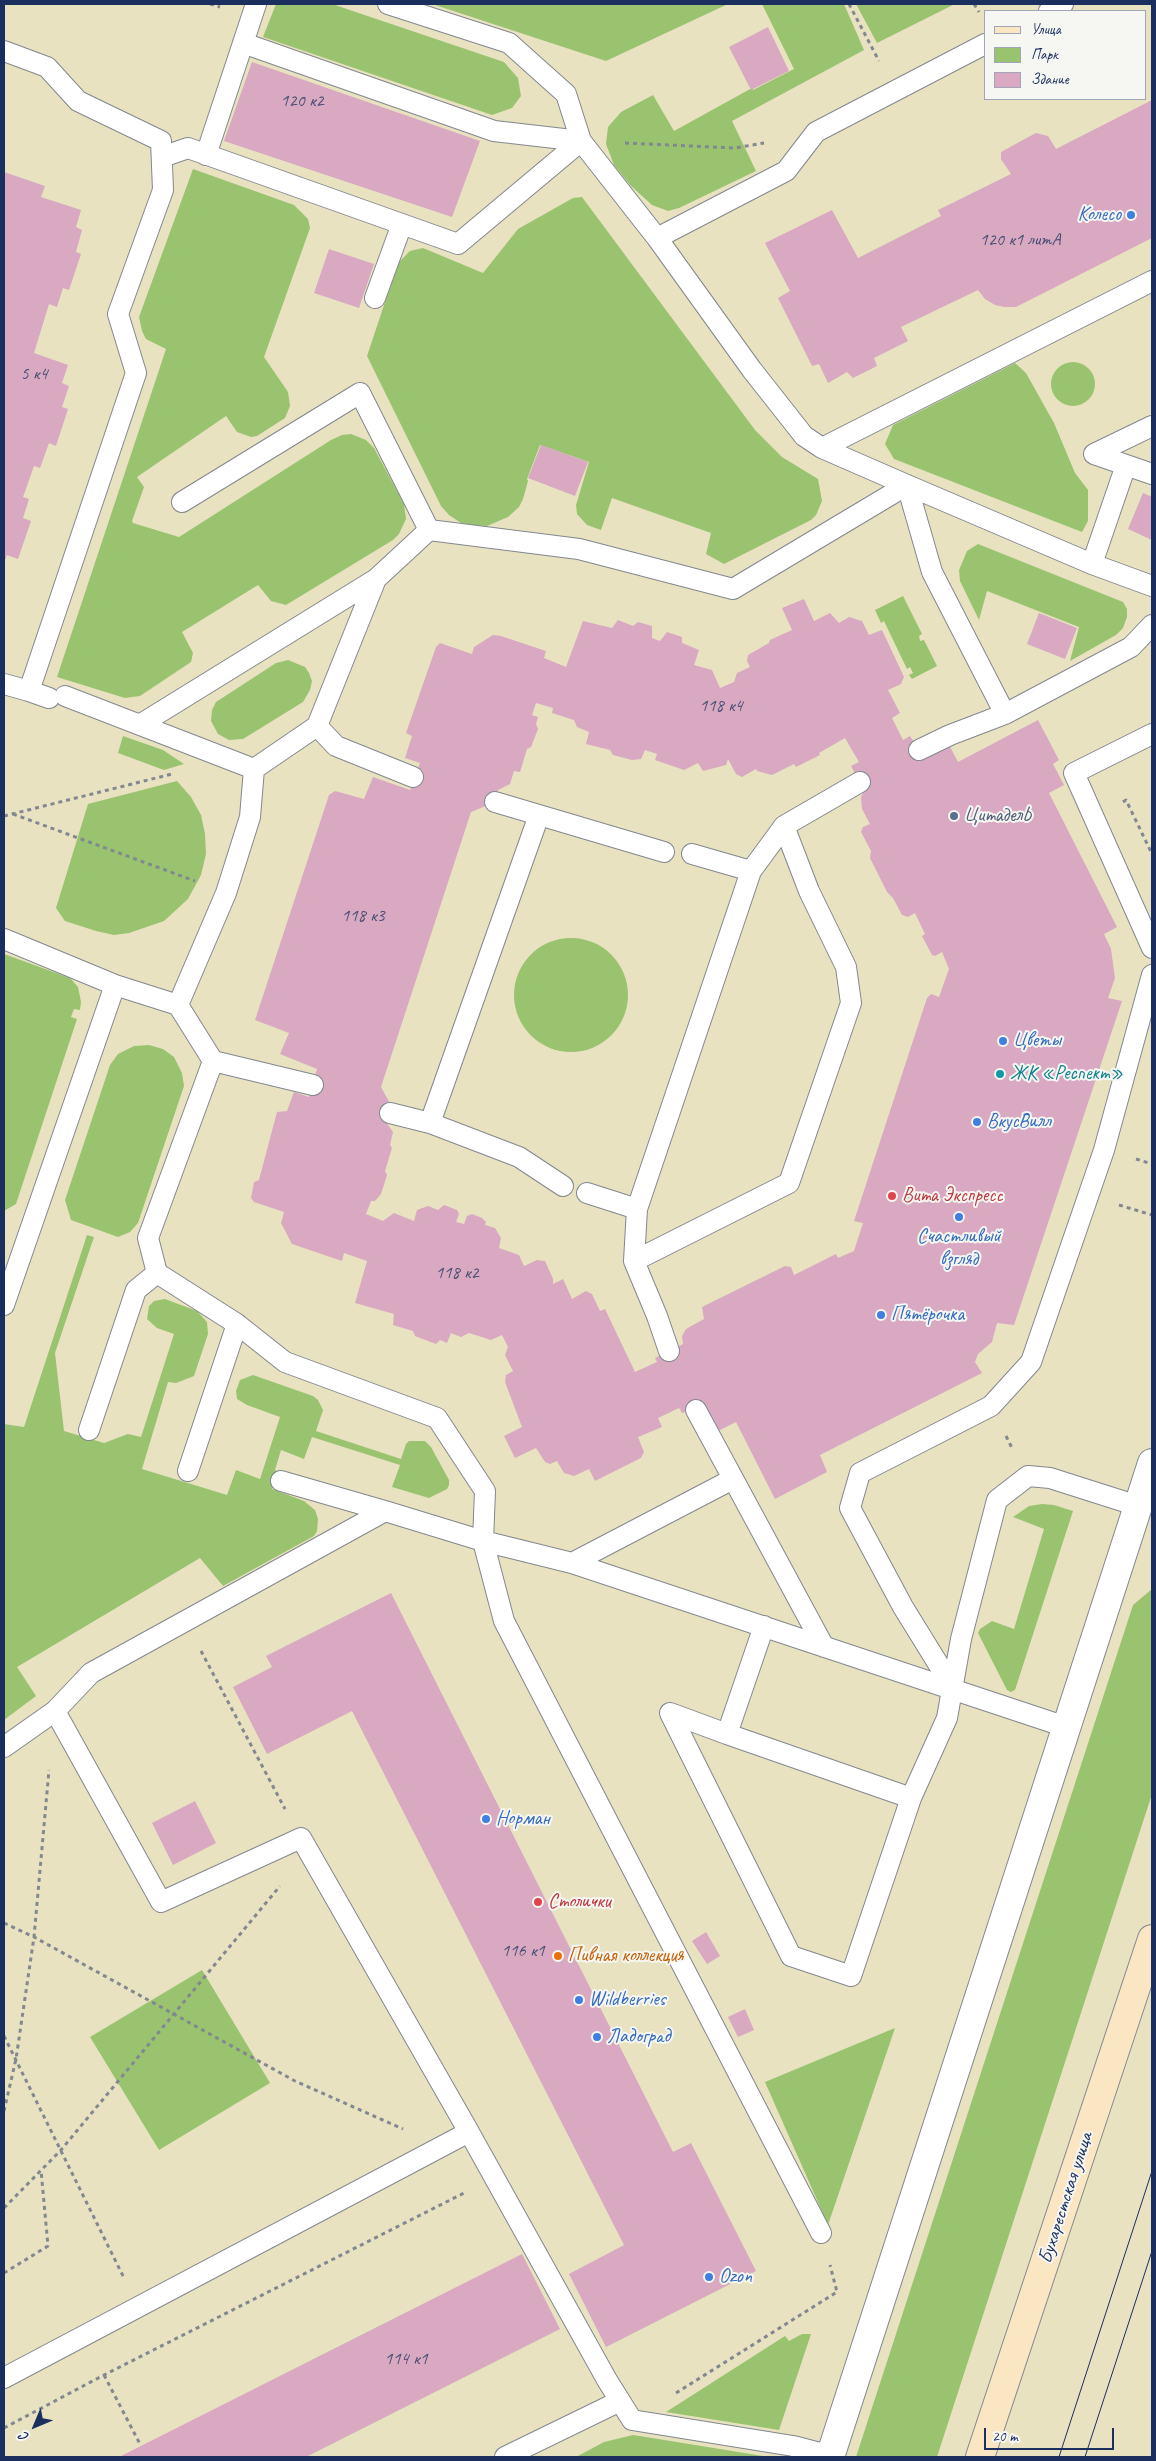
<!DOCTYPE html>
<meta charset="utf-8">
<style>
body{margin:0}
#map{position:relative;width:1156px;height:2461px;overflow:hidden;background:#e8e2c0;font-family:Caveat,sans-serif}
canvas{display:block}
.frame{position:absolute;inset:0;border:5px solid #1b2f5e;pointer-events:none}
.legend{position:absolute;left:984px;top:10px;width:162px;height:90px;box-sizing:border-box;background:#f6f6f2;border:1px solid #9ea6b7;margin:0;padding:6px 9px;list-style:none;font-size:15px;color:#1b2f5e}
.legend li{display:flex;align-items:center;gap:10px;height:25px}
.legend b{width:25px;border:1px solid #9ea6b7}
.north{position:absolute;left:10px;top:2401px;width:50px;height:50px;-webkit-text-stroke:4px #f6f6f2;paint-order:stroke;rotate:225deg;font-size:14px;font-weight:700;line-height:20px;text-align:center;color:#1b2f5e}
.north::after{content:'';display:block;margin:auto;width:18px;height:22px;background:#1b2f5e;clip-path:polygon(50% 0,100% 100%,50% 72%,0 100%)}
.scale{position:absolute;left:984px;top:2428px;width:130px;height:22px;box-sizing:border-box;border:2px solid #1b2f5e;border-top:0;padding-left:6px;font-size:15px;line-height:18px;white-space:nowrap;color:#1b2f5e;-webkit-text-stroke:4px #f6f6f2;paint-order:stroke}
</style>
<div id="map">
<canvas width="1156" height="2461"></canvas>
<div class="frame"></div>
<ul class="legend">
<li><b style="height:6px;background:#fbe6c4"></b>Улица</li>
<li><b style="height:14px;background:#9ac370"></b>Парк</li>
<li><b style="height:14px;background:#d8a9c1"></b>Здание</li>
</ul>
<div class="north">С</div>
<div class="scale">20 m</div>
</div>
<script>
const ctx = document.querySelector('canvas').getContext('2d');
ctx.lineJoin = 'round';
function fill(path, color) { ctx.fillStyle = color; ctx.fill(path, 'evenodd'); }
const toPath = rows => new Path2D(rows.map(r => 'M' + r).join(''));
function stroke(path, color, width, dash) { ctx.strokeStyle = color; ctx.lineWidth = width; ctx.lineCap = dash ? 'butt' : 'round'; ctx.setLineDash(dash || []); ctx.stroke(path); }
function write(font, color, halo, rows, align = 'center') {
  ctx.font = font + ' Caveat,sans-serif'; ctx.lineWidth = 4; ctx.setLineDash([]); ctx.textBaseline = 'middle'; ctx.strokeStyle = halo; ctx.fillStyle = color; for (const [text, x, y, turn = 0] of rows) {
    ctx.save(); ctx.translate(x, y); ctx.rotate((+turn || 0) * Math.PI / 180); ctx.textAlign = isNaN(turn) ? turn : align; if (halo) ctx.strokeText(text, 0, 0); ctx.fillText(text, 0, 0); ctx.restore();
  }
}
fill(toPath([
 [276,4,332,4,504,62,518,78,521,96,512,108,492,115,263,37],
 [432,4,728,4,606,61],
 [762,4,844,4,864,50,732,121,756,171,679,208,668,211,652,205,630,185,614,165,606,144,608,127,621,112,653,95,674,131,752,88,753,90,794,69],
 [856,4,955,4,877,43],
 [193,169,294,205,308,219,310,228,264,357,288,392,290,406,285,418,257,436,251,437,237,432,226,416,137,477,144,487,132,521,133,523,179,537,331,440,342,435,351,434,366,440,374,448,404,504,406,519,399,534,393,540,286,605,271,601,258,585,182,632,193,653,191,662,140,696,125,698,57,677,166,349,146,339,142,331,139,317],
 [582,197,755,430,782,457,818,479,822,501,816,515,811,520,724,564,706,554,711,533,612,498,601,530,587,525,577,514,576,505,589,462,540,445,527,479,528,481,523,499,519,507,508,517,487,526,473,525,461,523,449,515,441,506,367,356,398,263,410,251,423,248,483,273,518,229,573,198],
 '1051 384a22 22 0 1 1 44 0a22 22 0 1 1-44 0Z',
 [1015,363,1026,373,1054,423,1075,473,1088,490,1088,521,1082,532,894,459,885,444,893,425],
 [978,544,1123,602,1127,609,1127,617,1123,628,1116,635,1070,661,1079,627,987,591,979,620,960,581,959,570,967,551],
 [903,596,922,634,919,636,920,641,924,640,937,666,912,679,909,675,913,673,910,667,907,669,884,621,881,623,875,610],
 [288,660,305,667,309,673,312,681,310,690,303,702,243,739,229,740,218,734,211,721,212,710,216,702,276,663],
 [123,736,163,750,184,764,164,770,118,753],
 [177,781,191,797,201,815,205,834,206,854,201,875,188,899,164,921,129,933,114,935,96,931,65,921,56,908,88,804],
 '514 995a57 57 0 1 1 114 0a57 57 0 1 1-114 0Z',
 [4,954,70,978,78,987,81,1002,80,1010,74,1009,71,1017,77,1019,16,1204,4,1211],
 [149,1045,163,1049,174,1057,182,1073,184,1086,138,1223,130,1232,118,1237,71,1220,65,1200,110,1065,118,1054,134,1046],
 [87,1235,94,1237,55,1353,64,1431,104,1443,128,1434,141,1437,174,1334,157,1328,147,1319,149,1306,154,1301,165,1299,197,1311,207,1322,208,1334,194,1376,176,1383,168,1382,142,1469,227,1495,236,1470,260,1479,280,1417,247,1405,237,1399,236,1391,240,1380,253,1375,313,1396,318,1400,323,1410,316,1431,401,1459,406,1444,409,1441,425,1441,431,1447,449,1480,449,1485,447,1489,429,1498,392,1487,400,1465,312,1437,304,1459,281,1450,275,1470,277,1471,272,1489,304,1501,315,1510,318,1519,317,1531,314,1536,223,1586,200,1558,17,1667,36,1696,4,1720,4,1424,24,1427],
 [1042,1504,1054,1505,1073,1511,1015,1690,1011,1692,1007,1690,978,1633,980,1629,992,1621,1014,1629,1044,1529,1013,1517,1029,1506],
 [1152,1589,1152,1794,937,2457,856,2457,1133,1605],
 [202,1970,270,2083,159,2150,90,2037],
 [895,2028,828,2225,765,2082],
 [802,2334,811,2334,779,2430,666,2412,785,2336,789,2341],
 [633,2435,646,2437,769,2457,576,2457,604,2442]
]), '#9ac370');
fill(toPath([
 [768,27,789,71,751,90,729,47],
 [252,62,480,141,452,217,224,141],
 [1152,100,1152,238,1016,307,1004,307,995,305,985,299,978,290,901,327,908,341,874,358,877,366,853,378,847,372,828,383,819,364,812,366,778,298,790,291,765,243,832,210,858,258,941,216,938,210,1011,174,1001,159,1001,152,1021,141,1036,133,1048,136,1056,149],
 [4,172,45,186,41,197,81,210,76,227,82,230,76,252,81,254,69,290,63,288,57,307,49,304,34,353,68,365,62,383,69,386,62,407,68,409,56,446,49,443,40,468,34,466,23,497,29,499,23,518,31,521,18,559,7,555,4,563],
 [329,249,374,264,359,308,314,293],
 [541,445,588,462,575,496,528,478],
 [1143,493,1152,497,1152,540,1128,529],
 [804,599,814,621,830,613,839,623,849,617,862,621,869,635,882,630,904,677,901,684,888,690,900,713,892,718,903,740,910,736,919,750,948,743,958,762,1038,720,1059,760,1053,764,1064,785,1049,793,1117,927,1104,934,1111,949,1115,978,1108,998,1122,1001,1014,1325,997,1323,992,1342,978,1354,975,1362,982,1373,820,1455,827,1472,775,1499,736,1422,718,1431,691,1410,682,1413,679,1408,658,1418,662,1427,638,1437,644,1452,641,1458,595,1481,589,1469,574,1476,564,1473,557,1461,550,1464,545,1462,536,1448,515,1458,504,1436,522,1427,505,1382,506,1375,513,1371,505,1355,508,1347,502,1335,491,1340,469,1333,461,1337,451,1333,447,1343,440,1340,436,1344,415,1336,413,1331,393,1325,394,1314,355,1303,367,1261,344,1253,342,1261,292,1244,281,1223,284,1212,254,1202,251,1198,254,1182,259,1180,277,1112,287,1111,294,1092,309,1097,317,1069,280,1054,289,1033,255,1020,329,795,335,791,364,799,373,777,410,790,420,763,405,758,412,736,406,733,436,647,440,643,472,654,474,647,493,635,501,636,546,651,544,658,566,667,583,621,612,628,618,620,633,626,638,622,652,626,652,638,660,641,667,632,682,637,682,643,699,650,694,665,712,670,720,688,734,682,737,673,750,667,747,661,748,655,769,643,770,640,792,630,782,608],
 [536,703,553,708,552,713,574,720,577,727,589,732,586,744,610,750,613,755,632,760,641,759,645,750,657,754,655,760,684,770,698,763,703,771,726,765,728,759,736,774,742,777,756,769,757,771,772,775,794,764,796,767,820,755,819,753,845,738,859,762,851,766,864,791,861,797,862,809,870,824,863,827,861,832,871,851,870,858,887,892,893,898,902,915,908,917,915,913,925,934,922,936,932,955,935,956,942,952,949,969,939,997,931,994,927,998,854,1221,863,1223,854,1251,838,1258,836,1254,794,1275,791,1267,785,1266,702,1307,704,1319,686,1329,682,1336,683,1344,655,1358,657,1362,635,1372,605,1309,600,1311,592,1294,586,1291,572,1299,563,1279,553,1284,553,1279,545,1261,537,1260,524,1266,519,1255,499,1248,501,1238,495,1228,485,1225,486,1222,482,1218,472,1214,467,1216,464,1224,456,1222,459,1214,457,1210,444,1205,438,1210,428,1206,417,1210,414,1221,394,1213,383,1221,366,1214,371,1201,375,1201,381,1194,387,1175,385,1171,392,1148,390,1145,393,1132,386,1122,392,1107,381,1087,471,812,495,802,498,790,510,784,514,771,520,772,527,749,531,747,538,729,536,724,538,717,532,715],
 [1039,613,1077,628,1065,659,1027,644],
 [391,1593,673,2152,691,2143,756,2271,606,2347,569,2274,624,2245,352,1711,267,1754,233,1687,272,1667,266,1656],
 [195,1801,216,1843,173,1865,152,1823],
 [706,1932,720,1956,707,1964,692,1941],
 [745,2009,754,2030,738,2037,728,2017],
 [522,2254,560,2329,306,2457,119,2457]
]), '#d8a9c1');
const service = toPath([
 [388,4,509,43,566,94,581,141,657,238,752,370,804,436,822,448,907,485,1092,564,1152,586],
 [1049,11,1063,4],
 [243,43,494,131,581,141],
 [4,51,47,67,78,101,161,141,163,190,118,314,136,373,29,691,4,684],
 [206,155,256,4],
 [162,157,188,148,458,244,581,141],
 [657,238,786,171,816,132,985,44],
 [375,298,402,224],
 [1152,426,1094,454,1152,474],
 [822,448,1152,281],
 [182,502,360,393,429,530],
 [1092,564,1126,465],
 [29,691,49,698],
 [65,696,254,769],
 [141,724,376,579],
 [317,726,336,746,413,777],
 [1152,734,1074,773,1152,948],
 [919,750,950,735,1005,714,1131,647,1152,625],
 [254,769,317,726,376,579,429,530,579,549,733,589,907,485,932,572,1005,714],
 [495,802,664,852],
 [539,815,430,1123,519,1157,563,1186],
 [692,854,751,871],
 [4,939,115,985,178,1005,213,1061,148,1238,157,1273,237,1324,285,1362,437,1418,485,1491,483,1541,572,1563,1066,1727],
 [178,1005,226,893,250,817,254,769],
 [213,1061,313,1085],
 [390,1113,430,1123],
 [587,1193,637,1209],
 [634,1261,637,1209,751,871,784,826],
 [4,1305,115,985],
 [669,1351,657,1316,634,1261,789,1183,851,1003,846,967,809,891,784,826,860,782],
 [696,1410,824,1647],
 [89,1430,136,1290,157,1273],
 [188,1471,237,1324],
 [281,1481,385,1511],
 [572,1563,733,1479],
 [764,1626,727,1734,670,1713,791,1956,851,1976,911,1798,947,1718,961,1639,997,1500,1028,1476,1050,1478,1138,1506],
 [953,1688,903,1607,850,1508,860,1473,991,1406,1031,1362,1104,1150,1152,975],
 [727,1734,911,1798],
 [4,1747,55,1711],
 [469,2132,607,2380,632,2420,793,2446,831,2456],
 [4,2378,469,2132,301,1838,161,1902,55,1711,91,1673,385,1511,483,1541,504,1621,821,2233],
 [505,2457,620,2401]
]);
const minor = toPath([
 [830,2457,1152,1463]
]);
const secondary = toPath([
 [980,2457,1152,1939]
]);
stroke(service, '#82888f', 22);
stroke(minor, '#82888f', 30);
stroke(secondary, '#82888f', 30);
stroke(toPath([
 [210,4,220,7],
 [849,4,879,61],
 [974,4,979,12],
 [625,143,735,148,764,143],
 [1123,802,1126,800,1152,854],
 [13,814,195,881],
 [4,816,172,774],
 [1136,1159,1152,1164],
 [1119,1205,1152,1215],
 [1006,1436,1012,1448],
 [201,1651,285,1809],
 [4,1923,34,1937,295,2081,403,2129],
 [4,2036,124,2278],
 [4,2111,16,2059,34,1937,49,1770],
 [4,2208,61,2150,280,1886],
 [4,2273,48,2246,41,2170],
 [104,2375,141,2446],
 [676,2393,837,2292,830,2265],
 [4,2428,104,2375,464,2193]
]), '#82888f', 3, [4, 4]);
stroke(service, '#fff', 20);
stroke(minor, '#fff', 28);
stroke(secondary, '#fbe6c4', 28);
stroke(toPath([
 [1059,2457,1152,2171],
 [1085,2457,1152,2251]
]), '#1b2f5e', 1);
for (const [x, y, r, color] of [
 [1131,215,5,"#3f7fe0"],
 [954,816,5,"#5c6f8a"],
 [1003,1041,5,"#3f7fe0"],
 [1000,1074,5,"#0f9aa8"],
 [977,1122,5,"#3f7fe0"],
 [892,1196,5,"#e0444e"],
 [959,1217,5,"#3f7fe0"],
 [881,1315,5,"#3f7fe0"],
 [486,1819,5,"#3f7fe0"],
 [538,1902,5,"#e0444e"],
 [558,1956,5,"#e8710a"],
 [579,2000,5,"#3f7fe0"],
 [597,2037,5,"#3f7fe0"],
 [709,2277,5,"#3f7fe0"]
]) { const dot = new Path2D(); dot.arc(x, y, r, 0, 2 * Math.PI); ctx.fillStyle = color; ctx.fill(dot); stroke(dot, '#f6f6f2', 2); }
write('18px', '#4a4e77', null, [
 ["120 к2",302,101],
 ["120 к1 литА",1020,240],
 ["5 к4",34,374],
 ["118 к4",721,706],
 ["118 к3",363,916],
 ["118 к2",457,1273],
 ["116 к1",523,1951],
 ["114 к1",406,2359]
]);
write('20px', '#366cbe', '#f6f6f2', [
 ["Колесо",1121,215,"right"],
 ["Цветы",1013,1041],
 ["ВкусВилл",987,1122],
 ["Счастливый",959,1237,"center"],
 ["взгляд",959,1260,"center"],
 ["Пятёрочка",891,1315],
 ["Норман",496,1819],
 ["Wildberries",589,2000],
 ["Ладоград",607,2037],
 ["Ozon",719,2277]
], 'left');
write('20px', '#4e5e75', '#f6f6f2', [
 ["ЦитаделЬ",964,816]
], 'left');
write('20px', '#0d838f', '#f6f6f2', [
 ["ЖК «Респект»",1010,1074]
], 'left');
write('20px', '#be3a42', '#f6f6f2', [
 ["Вита Экспресс",902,1196],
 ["Столички",548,1902]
], 'left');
write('20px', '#c56008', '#f6f6f2', [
 ["Пивная коллекция",568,1956]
], 'left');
write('20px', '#1b2f5e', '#f6f6f2', [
 ["Бухарестская улица",1066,2198,-72]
]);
</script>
